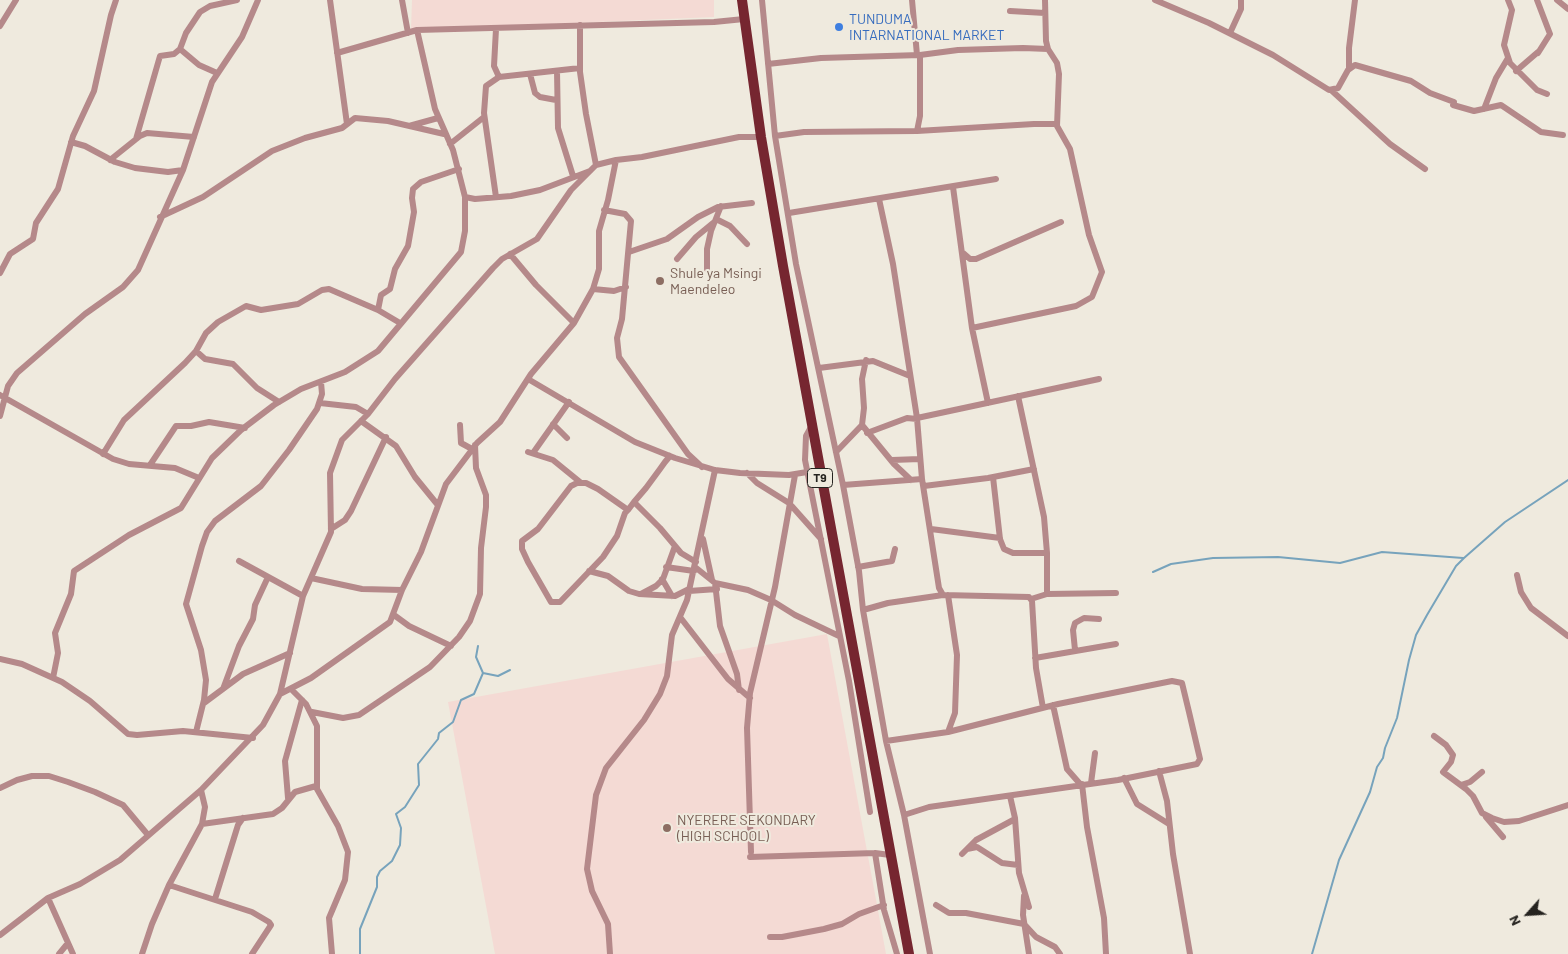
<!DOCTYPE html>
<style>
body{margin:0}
#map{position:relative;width:1568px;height:954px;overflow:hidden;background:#efeade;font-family:Barlow,sans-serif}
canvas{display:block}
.north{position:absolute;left:1503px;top:889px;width:50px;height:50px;-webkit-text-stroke:4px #efeade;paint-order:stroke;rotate:244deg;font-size:14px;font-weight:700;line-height:20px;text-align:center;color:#25231f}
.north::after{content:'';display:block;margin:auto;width:18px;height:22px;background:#25231f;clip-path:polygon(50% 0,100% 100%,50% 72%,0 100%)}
</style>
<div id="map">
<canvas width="1568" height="954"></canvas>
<div class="north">N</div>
</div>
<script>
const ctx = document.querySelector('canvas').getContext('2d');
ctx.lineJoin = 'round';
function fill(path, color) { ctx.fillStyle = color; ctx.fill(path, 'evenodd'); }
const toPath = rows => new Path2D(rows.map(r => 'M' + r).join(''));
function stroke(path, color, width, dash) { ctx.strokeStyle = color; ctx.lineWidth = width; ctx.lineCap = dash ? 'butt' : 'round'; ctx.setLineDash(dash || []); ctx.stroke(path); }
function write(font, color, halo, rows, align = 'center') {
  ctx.font = font + ' Barlow,sans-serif'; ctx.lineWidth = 4; ctx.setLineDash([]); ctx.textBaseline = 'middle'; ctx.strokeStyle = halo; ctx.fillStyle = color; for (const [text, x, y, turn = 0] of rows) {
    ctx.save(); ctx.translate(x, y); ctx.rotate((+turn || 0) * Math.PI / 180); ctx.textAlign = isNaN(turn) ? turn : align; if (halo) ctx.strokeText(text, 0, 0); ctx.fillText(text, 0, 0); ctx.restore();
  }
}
fill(toPath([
 [412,0,714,0,714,17,411,30],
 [827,634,886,954,495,954,448,702]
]), '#f4dad4');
stroke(toPath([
 [1153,572,1171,564,1213,558,1278,557,1340,563,1382,552,1463,558],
 [478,646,476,657,483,673,498,676,510,670],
 [360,954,360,929,377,887,377,877,380,871,392,861,400,845,401,828,396,814,405,807,419,785,418,764,438,739,439,733,453,722,461,700,474,694,483,673],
 [1312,954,1339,860,1370,792,1377,767,1383,758,1385,748,1397,718,1409,660,1416,635,1427,615,1456,566,1464,558,1505,522,1568,480]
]), '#77a3bc', 2);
stroke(toPath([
 [330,0,347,124],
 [402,0,408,33],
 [762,0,775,136,796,264,843,485,859,571,863,610,886,741,904,815,930,954],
 [912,0,917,55],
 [1155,0,1209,23,1273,55,1329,90,1338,88,1348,70,1355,65,1411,81,1430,93,1454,102],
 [1508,0,1512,10,1504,45,1510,63,1537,90,1547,94],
 [1537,0,1550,34,1538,53],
 [1557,0,1568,9],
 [1010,11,1045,13],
 [580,25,580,72,586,114,596,165],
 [0,26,16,0],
 [496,29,494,66,499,77],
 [1230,33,1241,9,1241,0],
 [180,49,199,65,217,73],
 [337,53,417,30,714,22,744,19],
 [768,64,821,58,920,55,958,50,1023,48,1048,49],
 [1349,68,1349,48,1355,0],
 [557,71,558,128,573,176],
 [1516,71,1538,52],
 [530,74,535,93,540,97,556,100],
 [1331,90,1390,144,1425,169],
 [1453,105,1474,111,1501,105,1541,132,1563,135],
 [1484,109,1496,78,1508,58],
 [409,126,438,118],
 [917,131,920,116,920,55],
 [775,136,804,132,917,131,1034,124,1057,124],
 [136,139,160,56,174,54,180,49,186,33,200,12,210,6,237,0],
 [71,142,85,146,115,162,135,168,168,172,183,170],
 [450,144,484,117],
 [110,160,140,136,147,133,194,137],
 [953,187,972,328,988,403],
 [465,197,475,199,511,196,540,190,590,171],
 [496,197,484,113,486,86,499,77,580,68],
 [879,199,893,264,917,418,922,479,939,588,943,595],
 [604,210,625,214,631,221,622,319,617,338,619,357,688,454,702,467],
 [789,213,996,179],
 [160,217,203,197,272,151,305,138,342,128,355,118,388,121,444,134],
 [716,219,730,226,747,244],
 [629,252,667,239,698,217,718,207,752,203],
 [962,252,970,259,976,259,1061,222],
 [510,254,536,285,574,323],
 [677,259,696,237,713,223],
 [707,269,707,249,711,231,721,206],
 [0,273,10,254,33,239,36,223,58,189,73,136,94,91,111,15,116,0],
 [593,289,614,291,626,287],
 [378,310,381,295,390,289,395,269,408,246,414,212,412,198,413,189,421,182,459,169],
 [972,328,1076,306,1092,297,1102,272,1089,235,1070,149,1057,126,1059,74,1057,63,1048,49,1046,41,1045,0],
 [196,351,205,359,233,364,257,388,279,402],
 [819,368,873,361,910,376],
 [528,379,635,442,675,458,715,470,740,473,789,475,807,472],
 [0,395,113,459,129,464,175,468,199,478],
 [1018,396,1044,517,1047,553,1047,594],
 [320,403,356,407,368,414],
 [0,416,8,386,17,373,85,314,123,287,138,270,183,170,212,82,242,37,258,0],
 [917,418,1099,379],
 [361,421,396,446,415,477,437,504],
 [553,424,567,438],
 [460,425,461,443,472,449],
 [862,425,894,464,911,480],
 [811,427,806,436,805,460,849,681,870,812],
 [867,433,907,418,917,419],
 [528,452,553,460,580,482],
 [836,452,862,425,864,408,862,379,866,360],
 [533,453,569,402],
 [103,454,124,420,185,363,196,351,206,333,218,322,246,306,261,310,298,304,322,290,329,289,378,310,400,323],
 [892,460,920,459],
 [150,465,176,426,191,426,209,422,245,428],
 [747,473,757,483,789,503],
 [993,477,1000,539,1004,549,1013,553,1047,553],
 [843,485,922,479],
 [924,486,988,478,1034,469],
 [634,502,660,528,681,553,696,562],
 [789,503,821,539],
 [628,510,598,489,586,483,577,483,571,486,538,529,522,541,522,549,528,562,551,602,560,602,603,557,617,536,625,513,628,510,634,502,646,488,660,469,665,462,670,456],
 [331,529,345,520,351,511,386,437],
 [931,529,1000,538],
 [703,539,712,580],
 [239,561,303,596],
 [666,567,694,571],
 [695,567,715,583,748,590,771,600,795,615,839,636],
 [858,567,892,561,895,549],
 [589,571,608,576,629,591,639,594,675,596,689,589],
 [1517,575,1521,592,1531,608,1568,636],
 [311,578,362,589,402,590],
 [662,579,672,596],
 [715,583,720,626,737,674,739,690],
 [689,591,717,589],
 [641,594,656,586,663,579,675,546],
 [948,595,957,655,955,713,948,732],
 [1031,599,1047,594,1116,593],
 [863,610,888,603,943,595,1029,597,1032,601,1036,668,1043,708],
 [394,615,409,626,451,646],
 [680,617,728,679,750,698],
 [1075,650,1073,630,1075,623,1084,618,1099,619],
 [1035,658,1116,644],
 [0,659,22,664,62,682,90,701,128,734,137,735,183,731,253,738],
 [53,678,58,653,55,633,71,594,74,571,129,535,181,508,212,458,241,430,274,405,301,389,345,372,378,351,461,252,465,231,465,197,453,150,435,109,417,30],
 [223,689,239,646,253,619,255,605,268,577],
 [291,689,306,704,317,726,317,789,338,826,348,852,345,880,329,918,332,954],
 [280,694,311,678,390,622,402,590,421,552,446,484,477,443,500,422,531,374,574,323,593,289,599,269,599,231,608,200,616,160],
 [204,703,243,674,290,653],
 [1053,705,1067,769,1081,785],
 [312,712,343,718,359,715,430,667,459,637,470,621,480,594,481,548,486,507,486,495,476,468,475,445],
 [196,732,204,700,206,680,201,650,186,604,202,546,207,532,215,521,261,486,289,450,317,409,322,394,321,382],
 [1434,736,1446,745,1453,755,1451,762,1443,772,1466,789,1473,796,1482,813,1492,818,1504,822,1519,821,1568,805],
 [886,741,948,732,1058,704,1172,681,1182,683,1189,712,1200,759,1197,764,1118,780,929,807,904,815],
 [1159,771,1167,801,1173,854,1190,954],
 [1124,778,1137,804,1169,824],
 [1091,783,1095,753],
 [1082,784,1087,827,1104,918,1106,954],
 [1461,785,1470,782,1482,772],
 [0,788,17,780,32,776,49,776,68,782,95,792,123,805,148,835],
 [1010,796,1015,818,1019,873,1029,907],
 [288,798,285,761,302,700],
 [1486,817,1503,837],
 [202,824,273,814,282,808,295,792,316,786],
 [967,849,977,847,1002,863,1018,865],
 [751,852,747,728,750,693,775,587,795,475],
 [875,853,884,910,897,954],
 [962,854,976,840,1015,819],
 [750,857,875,853,890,855],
 [169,885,252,912,269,922,271,925,252,954],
 [1024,896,1023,915,1029,954],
 [48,898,73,954],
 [215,899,238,825,243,818],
 [936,905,949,913,966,913,1024,924,1036,937,1055,947,1060,954],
 [0,935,48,898,80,884,120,860,201,790,263,725,280,694,303,596,331,532,330,473,342,440,368,414,395,379,493,268,502,259,537,239,571,190,596,165,616,160,642,157,739,137,761,137],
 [770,937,782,937,824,929,842,924,859,914,884,905],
 [59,954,68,943],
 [142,954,152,924,169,885,202,824,205,807,201,790],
 [610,954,608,924,592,891,587,869,596,795,606,768,644,720,660,694,667,676,672,635,687,600,715,470]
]), '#b5898a', 6);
stroke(toPath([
 [742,0,761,137,783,266,909,954]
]), '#762630', 10);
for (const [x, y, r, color] of [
 [839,27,5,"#3f7fe0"],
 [660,281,5,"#8d6e63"],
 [667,828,5,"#8d6e63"]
]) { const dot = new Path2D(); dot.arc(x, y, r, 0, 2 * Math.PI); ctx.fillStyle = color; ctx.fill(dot); stroke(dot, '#efeade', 2); }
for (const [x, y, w] of [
 [820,478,25]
]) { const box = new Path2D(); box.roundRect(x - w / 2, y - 9.5, w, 19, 4); ctx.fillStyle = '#efeade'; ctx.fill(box); stroke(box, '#25231f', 1); }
write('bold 12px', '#25231f', null, [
 ["T9",820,478]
]);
write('14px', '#366cbe', '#efeade', [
 ["TUNDUMA",849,19],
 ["INTARNATIONAL MARKET",849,35]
], 'left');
write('14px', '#785e54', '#efeade', [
 ["Shule ya Msingi",670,273],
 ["Maendeleo",670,289],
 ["NYERERE SEKONDARY",677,820],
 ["(HIGH SCHOOL)",677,836]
], 'left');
</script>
